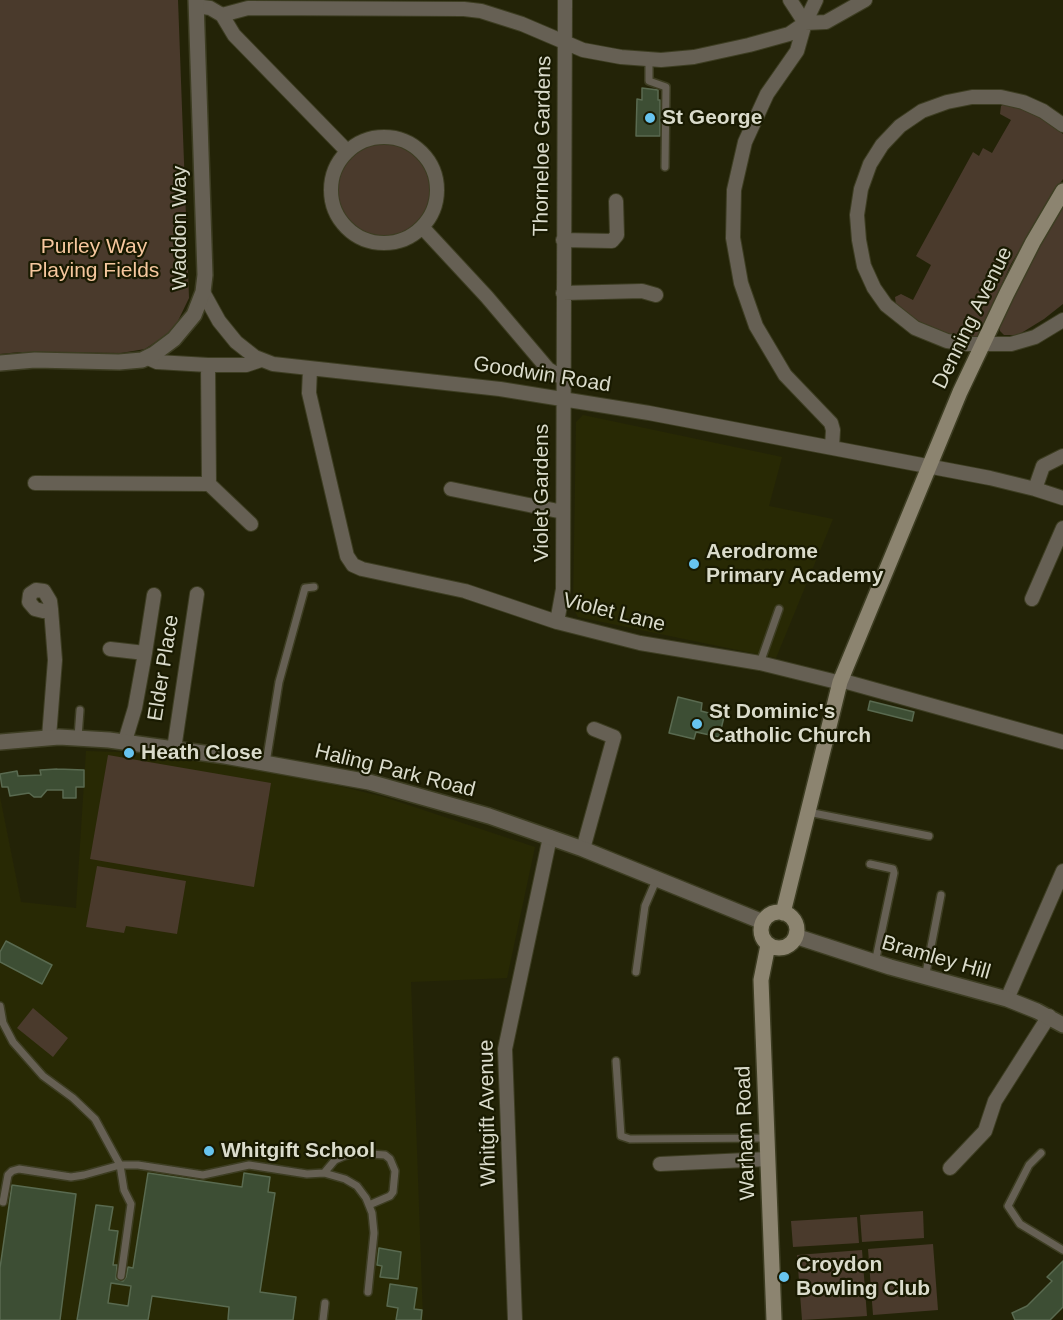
<!DOCTYPE html>
<style>
body{margin:0}
canvas{display:block;background:#232307}
</style>
<canvas width="1063" height="1320"></canvas>
<script>
const ctx = document.querySelector('canvas').getContext('2d');
ctx.lineJoin = 'round';
function fill(path, color) { ctx.fillStyle = color; ctx.fill(path, 'evenodd'); }
const toPath = rows => new Path2D(rows.map(r => 'M' + r).join(''));
function stroke(path, color, width, dash) { ctx.strokeStyle = color; ctx.lineWidth = width; ctx.lineCap = dash ? 'butt' : 'round'; ctx.setLineDash(dash || []); ctx.stroke(path); }
function write(font, color, halo, rows, align = 'center') {
  ctx.font = font + ' Arial,sans-serif'; ctx.lineWidth = 4.5; ctx.setLineDash([]); ctx.textBaseline = 'middle'; ctx.strokeStyle = halo; ctx.fillStyle = color; for (const [text, x, y, turn = 0] of rows) {
    ctx.save(); ctx.translate(x, y); ctx.rotate((+turn || 0) * Math.PI / 180); ctx.textAlign = isNaN(turn) ? turn : align; if (halo) ctx.strokeText(text, 0, 0); ctx.fillText(text, 0, 0); ctx.restore();
  }
}
fill(toPath([
 [583,415,782,457,769,506,833,519,776,658,578,617,573,608,576,422],
 [86,751,147,753,290,774,384,797,535,847,507,978,411,982,423,1320,0,1320,0,797,21,902,76,908]
]), '#282904');
fill(toPath([
 [0,0,178,0,189,298,176,325,166,335,145,349,121,353,20,352,0,354],
 [1004,104,1015,106,1030,112,1046,120,1063,134,1063,179,1049,200,1011,264,978,337,966,338,950,336,932,330,906,314,896,305,895,297,901,294,913,300,931,265,916,256,973,152,979,156,983,148,992,153,1011,120,1000,114,1001,106],
 '336 189a48 48 0 1 1 96 0a48 48 0 1 1-96 0Z',
 [1063,207,1063,304,1044,319,1018,335,1004,335,1000,331,999,324,1034,255],
 [108,755,271,783,254,887,90,859],
 [97,866,186,881,177,934,126,926,124,933,86,927],
 [33,1008,68,1038,53,1057,17,1028],
 [923,1211,924,1238,862,1242,860,1215],
 [857,1217,859,1243,793,1247,791,1221],
 [933,1244,938,1310,873,1315,868,1249],
 [862,1250,867,1316,802,1320,797,1255]
]), '#4a3a2c');
const building = toPath([
 [642,88,658,90,658,100,660,100,660,136,636,136,637,99,642,100,642,88],
 [678,697,702,703,701,711,724,717,719,737,696,732,694,739,669,733,678,697],
 [870,701,914,712,912,721,868,710,870,701],
 [57,769,84,770,84,787,76,787,76,798,63,798,63,790,47,790,41,797,34,797,29,793,10,796,8,787,2,787,0,774,17,771,18,776,41,775,40,770,57,769],
 [6,941,52,965,42,984,0,962,0,952,6,941],
 [148,1173,242,1187,244,1173,270,1177,268,1192,275,1193,260,1292,296,1297,293,1320,228,1320,229,1307,152,1296,148,1320,77,1320,96,1205,113,1207,109,1230,118,1231,113,1265,117,1265,116,1279,123,1281,126,1277,128,1267,133,1268,148,1173],
 [111,1283,131,1286,128,1306,108,1303,111,1283],
 [12,1185,76,1194,60,1320,0,1320,0,1268,12,1185],
 [379,1248,401,1252,398,1279,380,1277,382,1266,377,1265,379,1248],
 [1063,1261,1063,1307,1050,1320,1015,1320,1012,1313,1027,1306,1052,1281,1047,1277,1063,1261],
 [390,1284,417,1288,414,1309,422,1310,421,1320,396,1320,398,1308,387,1306,390,1284]
]);
fill(building, '#3d4e34');
stroke(building, '#596a50', 1.5);
const service = toPath([
 [649,59,649,81,666,87,665,167],
 [760,663,779,609],
 [78,737,80,710],
 [266,763,279,682,305,588,314,587],
 [808,812,929,836],
 [870,864,893,869,894,873,875,963],
 [636,972,645,906,657,878],
 [925,978,941,895],
 [0,1006,3,1023,13,1042,43,1076,73,1098,95,1119,120,1165,124,1190,131,1204,121,1276],
 [616,1061,621,1136,630,1139,768,1138],
 [1041,1153,1029,1165,1008,1206,1020,1224,1063,1250],
 [324,1173,335,1160,344,1156,356,1153,385,1155,390,1159,395,1171,393,1192,390,1196,369,1205],
 [3,1202,8,1175,12,1171,19,1169,71,1177,84,1175,120,1165,138,1165,203,1175,249,1165,307,1174,324,1173,345,1179,357,1186,366,1198,372,1213,374,1233,368,1292],
 [323,1320,325,1303]
]);
const minor = toPath([
 [790,0,805,23],
 [816,0,805,23,797,51,767,94,745,142,734,190,733,238,741,283,756,326,785,375,831,423,833,430,832,447],
 [196,6,210,8,222,15],
 [222,15,248,8,464,9,481,11,522,24,583,50,621,57,661,60,694,57,749,45,789,34,805,23],
 [222,15,234,35,347,151],
 [805,23,826,22,865,0],
 [1063,125,1043,111,1023,102,1001,97,972,97,947,102,922,111,900,126,882,145,870,164,861,189,857,215,859,240,864,266,874,288,886,305,915,328,947,341,968,344,1011,344,1035,337,1063,320],
 '331 190a53 53 0 1 1 106 0a53 53 0 1 1-106 0Z',
 [423,228,487,297,548,369,564,379],
 [563,240,612,241,617,235,616,201],
 [203,292,219,321,236,342,255,357,273,364,500,389,649,413,990,478,1035,489,1063,498],
 [563,293,642,291,656,295],
 [148,358,157,362,208,365,246,365,261,360],
 [310,369,309,393,347,556,353,565,362,569,465,591,557,622,640,643,760,663,833,681,847,682,1063,742],
 [35,483,209,484,208,365],
 [209,484,251,524],
 [451,489,563,512],
 [1035,489,1043,466,1063,456],
 [1032,599,1063,528],
 [557,622,563,589,565,0],
 [110,649,145,653,135,708,125,741],
 [145,653,154,595],
 [49,737,55,660,51,609,50,601,44,591,36,590,30,594,29,602,35,609,43,611,51,609],
 [174,749,197,594],
 [583,849,614,737,594,729],
 [1007,999,1063,871],
 [660,1164,768,1159],
 [950,1168,985,1131,995,1101,1049,1016],
 [515,1320,505,1049,550,837]
]);
const tertiary = toPath([
 [0,363,35,360,119,362,142,360,154,354,174,339,194,315,203,292,205,275,196,0],
 [0,742,59,737,109,740,225,756,369,782,489,816,583,849,763,922],
 [796,934,801,938,890,967,1007,999,1037,1011,1063,1025]
]);
const secondary = toPath([
 '761 930a18 18 0 1 1 36 0a18 18 0 1 1-36 0Z',
 [783,913,840,682,960,392,1007,293,1033,242,1063,191],
 [768,945,761,980,774,1320]
]);
stroke(service, '#3d3d22', 10);
stroke(minor, '#3d3d22', 16);
stroke(tertiary, '#3d3d22', 18);
stroke(secondary, '#3d3d22', 18);
stroke(service, '#666054', 7);
stroke(minor, '#666054', 14);
stroke(tertiary, '#666054', 15);
stroke(secondary, '#8c8470', 15);
for (const [x, y, r, color] of [
 [650,118,6,"#67c4ef"],
 [694,564,6,"#67c4ef"],
 [697,724,6,"#67c4ef"],
 [129,753,6,"#67c4ef"],
 [209,1151,6,"#67c4ef"],
 [784,1277,6,"#67c4ef"]
]) { const dot = new Path2D(); dot.arc(x, y, r, 0, 2 * Math.PI); ctx.fillStyle = color; ctx.fill(dot); stroke(dot, '#191a01', 2); }
write('bold 21px', '#dadbcb', '#191a01', [
 ["St George",662,118],
 ["Aerodrome",706,552],
 ["Primary Academy",706,576],
 ["St Dominic's",709,712],
 ["Catholic Church",709,736],
 ["Heath Close",141,753],
 ["Whitgift School",221,1151],
 ["Croydon",796,1265],
 ["Bowling Club",796,1289]
], 'left');
write('21px', '#dadbcb', '#191a01', [
 ["Thorneloe Gardens",543,146,-89],
 ["Waddon Way",180,228,-90],
 ["Denning Avenue",973,318,-64],
 ["Goodwin Road",542,375,9],
 ["Violet Gardens",542,493,-90],
 ["Violet Lane",614,613,14],
 ["Elder Place",164,668,-81],
 ["Haling Park Road",395,771,14],
 ["Bramley Hill",936,958,16],
 ["Whitgift Avenue",488,1113,-91],
 ["Warham Road",746,1133,-92]
]);
write('21px', '#f6c79e', '#191a01', [
 ["Purley Way",94,247],
 ["Playing Fields",94,271]
]);
</script>
